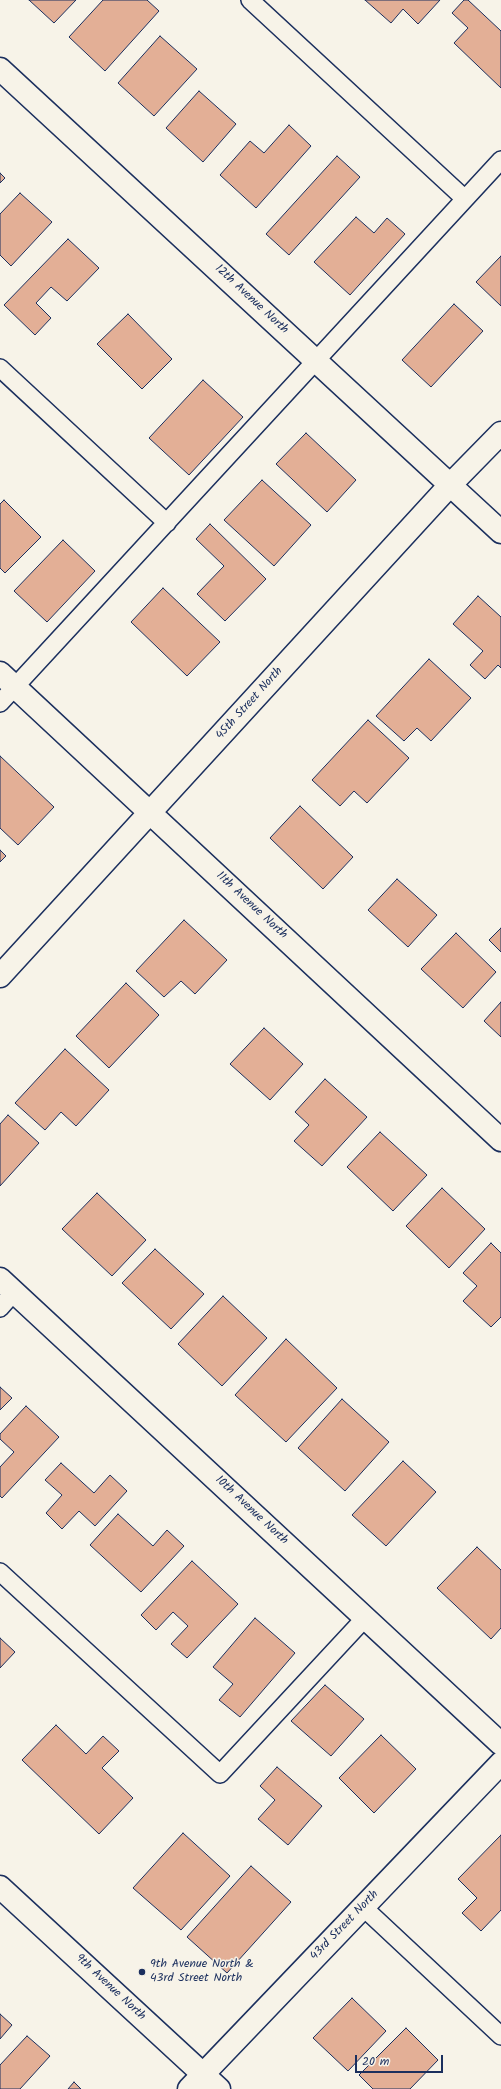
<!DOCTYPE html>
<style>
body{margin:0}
#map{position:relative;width:501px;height:2089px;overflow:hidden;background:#f7f3e8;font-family:Kalam,sans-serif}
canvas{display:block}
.scale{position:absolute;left:355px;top:2055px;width:88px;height:18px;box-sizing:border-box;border:2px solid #1b2f5e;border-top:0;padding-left:5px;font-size:12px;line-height:14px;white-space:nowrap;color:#1b2f5e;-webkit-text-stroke:3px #f7f3e8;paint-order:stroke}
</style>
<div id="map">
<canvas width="501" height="2089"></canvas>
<div class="scale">20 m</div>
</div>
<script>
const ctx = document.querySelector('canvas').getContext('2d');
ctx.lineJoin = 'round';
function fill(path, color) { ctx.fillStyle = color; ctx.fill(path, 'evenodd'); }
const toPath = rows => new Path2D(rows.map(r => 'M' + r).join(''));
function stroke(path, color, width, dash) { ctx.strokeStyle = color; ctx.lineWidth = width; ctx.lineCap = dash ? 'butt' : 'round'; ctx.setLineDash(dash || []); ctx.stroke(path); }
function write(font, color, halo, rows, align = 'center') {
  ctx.font = font + ' Kalam,sans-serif'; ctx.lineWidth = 3; ctx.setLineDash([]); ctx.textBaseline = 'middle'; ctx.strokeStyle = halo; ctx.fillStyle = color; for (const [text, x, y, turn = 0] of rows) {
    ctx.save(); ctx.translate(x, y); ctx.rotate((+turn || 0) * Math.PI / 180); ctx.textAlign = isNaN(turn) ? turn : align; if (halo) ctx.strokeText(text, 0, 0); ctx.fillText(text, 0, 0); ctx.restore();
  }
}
const building = toPath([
 [29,0,76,0,54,23,29,0],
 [103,0,147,0,159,11,105,71,69,37,103,0],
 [365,0,440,0,418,24,403,9,391,23,365,0],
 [464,0,468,0,501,31,501,88,454,43,468,28,452,13,464,0],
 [160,36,197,69,154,116,118,83,160,36],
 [199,91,236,124,203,162,166,128,199,91],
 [289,125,311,146,256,208,220,175,250,141,264,153,289,125],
 [337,156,360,177,289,255,266,234,337,156],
 [0,173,5,178,0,183,0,173],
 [20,193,52,222,11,266,0,255,0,214,20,193],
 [356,217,374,233,387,218,405,234,350,295,314,262,356,217],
 [68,239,99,268,67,301,51,287,36,303,51,318,35,335,4,305,68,239],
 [501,256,501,306,476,282,501,256],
 [454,304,483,331,431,387,402,360,454,304],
 [128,314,172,359,142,389,97,344,128,314],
 [203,380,243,417,189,475,149,438,203,380],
 [306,433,356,480,327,512,276,464,306,433],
 [262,480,311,525,274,566,224,520,262,480],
 [4,500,41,537,5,573,0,568,0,504,4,500],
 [210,524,266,579,225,621,197,594,224,566,196,539,210,524],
 [63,540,95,571,47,622,14,591,63,540],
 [163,588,220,642,187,676,131,622,163,588],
 [478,596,501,617,501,668,498,665,485,679,470,665,483,651,453,624,478,596],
 [429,659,471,698,431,741,417,728,404,741,376,716,429,659],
 [368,720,409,758,367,803,354,791,340,806,312,780,368,720],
 [0,756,54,807,18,845,0,828,0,756],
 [300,806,353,857,323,889,270,838,300,806],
 [0,850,6,856,0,862,0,850],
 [397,879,437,915,408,947,368,910,397,879],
 [184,920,227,960,195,994,181,981,164,997,136,971,184,920],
 [501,928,501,952,489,940,501,928],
 [456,933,496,972,463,1008,421,969,456,933],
 [126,983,159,1015,109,1068,76,1036,126,983],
 [501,1002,501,1037,484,1021,501,1002],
 [264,1028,303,1064,270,1100,230,1064,264,1028],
 [65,1049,109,1090,76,1126,61,1112,45,1130,15,1103,65,1049],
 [325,1079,367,1117,322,1166,294,1141,309,1125,295,1112,325,1079],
 [8,1115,39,1143,0,1186,0,1124,8,1115],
 [380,1132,427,1175,393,1211,347,1167,380,1132],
 [442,1188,485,1229,449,1268,406,1226,442,1188],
 [97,1193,146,1240,112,1276,62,1229,97,1193],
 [491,1243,501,1253,501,1317,491,1327,463,1301,477,1286,463,1273,491,1243],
 [155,1249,204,1294,171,1329,122,1283,155,1249],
 [223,1296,267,1338,222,1386,178,1344,223,1296],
 [286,1339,337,1388,286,1442,235,1395,286,1339],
 [0,1387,12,1398,0,1410,0,1387],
 [342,1399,389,1442,345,1491,298,1448,342,1399],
 [26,1406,59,1437,2,1498,0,1496,0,1467,14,1452,0,1439,0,1434,26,1406],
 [403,1461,436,1492,386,1546,352,1515,403,1461],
 [61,1463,94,1493,110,1475,127,1491,95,1526,79,1511,62,1529,46,1513,62,1495,45,1480,61,1463],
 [118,1514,153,1546,167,1530,184,1546,141,1592,90,1545,118,1514],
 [477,1547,501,1570,501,1628,491,1639,437,1588,477,1547],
 [192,1561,238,1604,187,1658,171,1644,188,1626,173,1612,156,1630,141,1615,192,1561],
 [255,1618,295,1653,240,1717,219,1700,233,1684,213,1667,255,1618],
 [0,1638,15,1652,0,1668,0,1638],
 [325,1685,364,1719,331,1756,291,1721,325,1685],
 [56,1725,86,1754,103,1736,119,1751,102,1768,133,1798,99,1834,22,1760,56,1725],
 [381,1735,416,1769,374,1813,339,1778,381,1735],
 [277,1767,322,1806,288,1845,258,1819,275,1800,260,1786,277,1767],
 [183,1833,230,1876,181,1930,133,1888,183,1833],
 [501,1835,501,1910,481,1931,462,1913,477,1898,458,1879,501,1835],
 [251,1866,291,1902,227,1973,187,1937,251,1866],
 [352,1998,386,2031,348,2071,313,2038,352,1998],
 [0,2014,12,2025,0,2039,0,2014],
 [406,2028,438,2060,410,2089,373,2089,359,2075,406,2028],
 [27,2036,50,2056,20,2089,0,2089,0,2065,27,2036],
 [74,2082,81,2089,68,2089,74,2082]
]);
fill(building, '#e3af96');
stroke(building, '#1b2f5e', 1);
const lane = toPath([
 [250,0,465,199],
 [0,368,167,523],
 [0,703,501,160],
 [0,1308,14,1292],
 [0,1572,220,1774,365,1618],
 [363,1907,501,2036]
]);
const street = toPath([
 [0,69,501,532],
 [0,673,501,1140],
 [0,976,451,484,501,433],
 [0,1279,501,1744],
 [189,2089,501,1763]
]);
const secondary = toPath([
 [0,1887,219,2089]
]);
stroke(lane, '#1b2f5e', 20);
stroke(street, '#1b2f5e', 25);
stroke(secondary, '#1b2f5e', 25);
stroke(lane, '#f7f3e8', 17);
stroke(street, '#f7f3e8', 22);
stroke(secondary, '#f7f3e8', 22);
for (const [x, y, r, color] of [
 [142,1972,4,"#1b2f5e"]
]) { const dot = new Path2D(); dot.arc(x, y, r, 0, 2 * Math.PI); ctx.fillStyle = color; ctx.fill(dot); stroke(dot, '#f7f3e8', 1.5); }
write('12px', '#1b2f5e', '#f7f3e8', [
 ["12th Avenue North",251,300,43],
 ["45th Street North",250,704,-48],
 ["11th Avenue North",251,906,43],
 ["10th Avenue North",251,1511,43],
 ["43rd Street North",345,1926,-46],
 ["9th Avenue North",110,1988,43]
]);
write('12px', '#1b2f5e', '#f7f3e8', [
 ["9th Avenue North &",150,1965],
 ["43rd Street North",150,1979]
], 'left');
</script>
